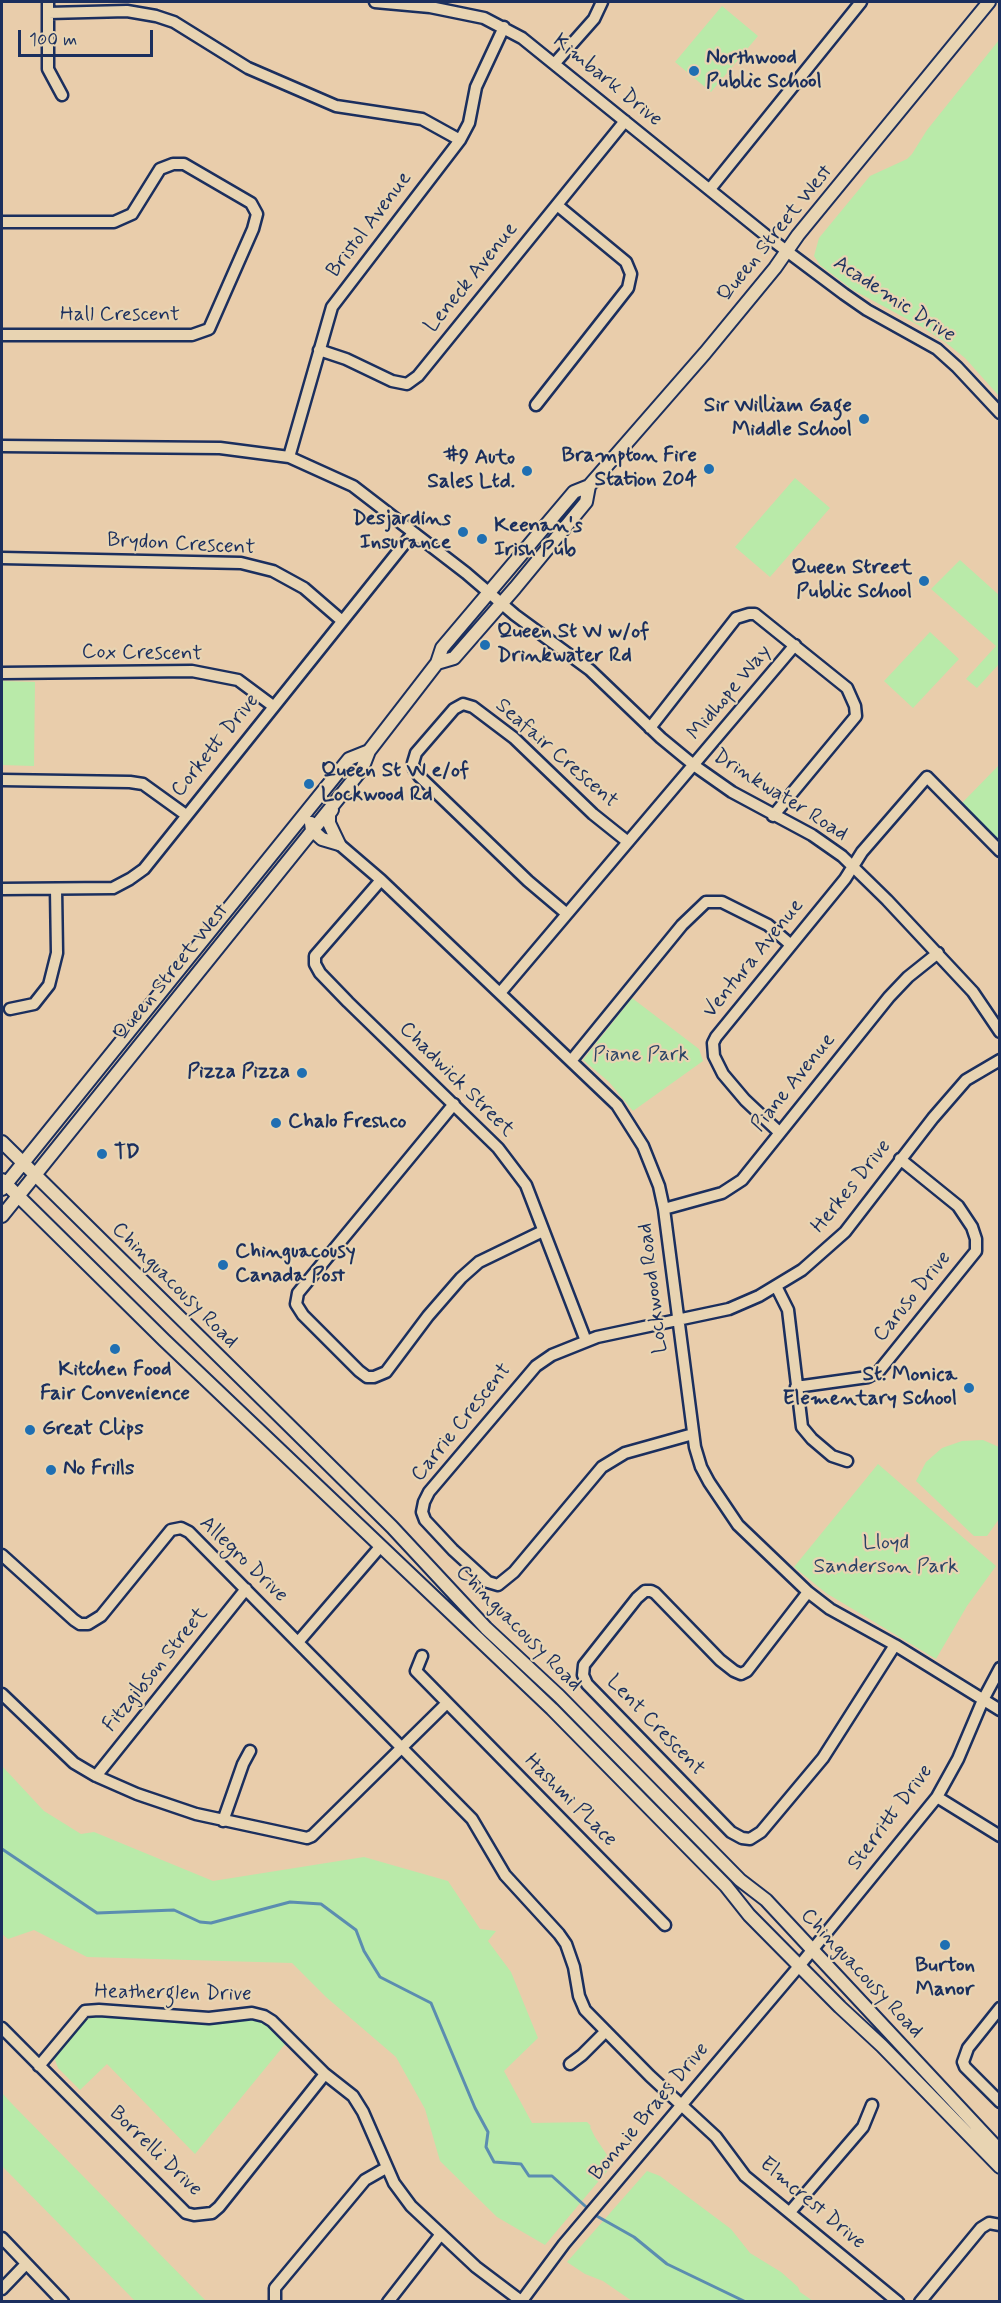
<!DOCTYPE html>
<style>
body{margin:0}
#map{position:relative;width:1001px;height:2303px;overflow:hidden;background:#e9cdab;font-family:Mynerve,sans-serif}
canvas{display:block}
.frame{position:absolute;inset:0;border:3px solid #1b2f5e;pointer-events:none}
.scale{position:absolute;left:18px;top:30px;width:135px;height:27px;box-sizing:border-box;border:3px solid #1b2f5e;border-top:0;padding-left:8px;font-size:18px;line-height:21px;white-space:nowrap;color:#1b2f5e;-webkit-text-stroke:4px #e8d4b2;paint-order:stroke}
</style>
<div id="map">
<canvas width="1001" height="2303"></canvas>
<div class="frame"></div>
<div class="scale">100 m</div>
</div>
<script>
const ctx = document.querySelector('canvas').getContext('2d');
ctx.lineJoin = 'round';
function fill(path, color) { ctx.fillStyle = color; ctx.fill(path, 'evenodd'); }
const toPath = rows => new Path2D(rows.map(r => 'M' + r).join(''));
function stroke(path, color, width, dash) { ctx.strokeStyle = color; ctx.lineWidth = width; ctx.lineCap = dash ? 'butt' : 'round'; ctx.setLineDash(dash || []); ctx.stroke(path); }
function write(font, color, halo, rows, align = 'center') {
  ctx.font = font + ' Mynerve,sans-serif'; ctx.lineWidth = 4.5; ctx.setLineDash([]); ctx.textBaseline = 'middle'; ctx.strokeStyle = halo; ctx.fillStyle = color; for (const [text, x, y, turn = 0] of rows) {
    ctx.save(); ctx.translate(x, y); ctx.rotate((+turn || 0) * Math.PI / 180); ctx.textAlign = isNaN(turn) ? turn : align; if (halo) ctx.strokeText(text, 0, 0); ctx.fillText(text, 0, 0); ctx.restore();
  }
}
fill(toPath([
 [722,6,758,36,711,92,675,62],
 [999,40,999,396,965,358,945,342,922,327,853,290,820,265,814,256,819,238,870,176,907,159,912,154,927,130],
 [795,478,830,508,770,577,735,547],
 [960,560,999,595,999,664,977,688,966,679,996,646,931,589],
 [930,632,959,659,913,708,884,681],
 [2,681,35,682,34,766,2,765],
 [999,765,999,843,961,804],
 [632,998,699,1049,703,1061,633,1111,609,1082,583,1060],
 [983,1440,999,1447,999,1519,987,1536,974,1536,916,1481,926,1462,942,1448,962,1441],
 [878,1464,996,1566,967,1606,936,1659,826,1593,794,1567],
 [2,1766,44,1811,81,1834,94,1832,213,1881,364,1857,448,1881,480,1929,496,1931,488,1941,511,1972,538,2038,504,2071,532,2123,587,2122,591,2126,590,2127,595,2137,613,2164,545,2245,497,2217,440,2161,425,2109,396,2057,326,1997,292,1963,87,1957,34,1930,8,1939,2,1934],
 [94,2016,212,2024,252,2019,264,2023,286,2043,195,2154,107,2064,80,2090,58,2068,54,2057,85,2020],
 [2,2093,14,2106,206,2301,135,2301,2,2166],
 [647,2171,660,2176,731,2229,750,2253,781,2272,798,2287,800,2292,813,2301,632,2301,603,2281,585,2274,567,2262]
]), '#b9eaa9');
stroke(toPath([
 [2,1849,97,1913,174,1910,200,1922,211,1923,290,1902,321,1904,356,1930,364,1951,380,1977,431,2003,475,2108,488,2132,486,2147,494,2162,521,2164,529,2176,552,2176,595,2215,634,2237,667,2264,746,2302]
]), '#5b8db0', 3);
const minor = toPath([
 [48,2,48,69,62,95],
 [375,2,430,7,484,18,522,38,768,237,844,294,867,310,937,349,957,367,1000,413],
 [48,13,127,11,156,16,174,22,248,68,336,106,422,119,460,140],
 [555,63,594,19,602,2],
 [710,189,861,2],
 [2,222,114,222,132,214,160,169,173,164,184,164,251,203,257,214,253,229,209,329,192,335,2,335],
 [319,350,346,359,392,381,407,384,418,376,625,121],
 [536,405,628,288,631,274,626,262,557,205],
 [2,446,220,448,289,457,353,486,466,573,515,615,590,670,661,738,695,766,732,792,812,835,842,856,887,900,973,992,1000,1032],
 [289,457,332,307,460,140,469,123,476,87,504,27],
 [2,558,241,563,273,571,304,588,341,620],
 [2,673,192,671,238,680,273,706],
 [650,728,736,618,749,614,755,614,847,688,855,706,856,716,773,816],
 [2,780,130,782,143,784,186,815],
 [339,844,381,880,617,1105,643,1146,659,1186,664,1209,695,1447,701,1467,709,1482,738,1525,808,1592,830,1609,895,1645,1000,1710],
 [381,880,315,956,315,964,320,973,348,1002,498,1148,526,1185,586,1341],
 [2,889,113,888,130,879,144,869,413,533],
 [567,914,528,881,419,776,414,769,413,763,416,753,454,709,463,704,473,707,514,738,593,814,628,842],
 [500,993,795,645],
 [10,1009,34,1004,49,985,57,953,56,889],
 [571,1061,682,925,706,902,722,902,768,925,791,945],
 [454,1104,298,1293,296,1304,303,1315,359,1371,367,1377,374,1377,386,1372,428,1316,461,1278,479,1262,543,1231],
 [779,1132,745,1100,723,1074,714,1056,713,1043,716,1037,845,879,862,852,927,777,1000,851],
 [664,1209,722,1193,742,1180,889,997,908,977,938,953],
 [776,1286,788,1310,802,1427,812,1439,832,1456,847,1461],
 [796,1387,868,1377,879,1371,976,1251,976,1239,972,1227,958,1206,900,1159],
 [693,1434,625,1453,602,1467,514,1572,498,1585,488,1582,453,1550,425,1520,422,1512,424,1502,429,1492,536,1366,552,1355,597,1337,729,1309,759,1296,802,1270,845,1232,933,1118,966,1080,1000,1060],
 [2,1555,74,1620,80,1624,88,1624,101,1616,171,1530,181,1528,189,1532,472,1819,505,1875,559,1934,566,1944,574,1967,579,1996,585,2010,650,2076,716,2137,745,2176,898,2302],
 [808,1592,747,1671,741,1674,734,1671,720,1660,655,1593,651,1591,645,1591,637,1598,584,1665,583,1675,587,1684,731,1832,742,1838,750,1839,761,1832,823,1758,895,1645],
 [299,1641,380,1547],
 [422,1656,416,1671,665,1925],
 [2,1694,74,1763,96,1776,137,1794,196,1814,307,1838,312,1836,447,1703],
 [96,1776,246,1589],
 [937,1797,1000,1836],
 [223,1821,243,1764,250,1751],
 [1000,2008,968,2048,963,2062,965,2067,1000,2102],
 [2,2028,186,2213,194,2215,212,2213,219,2207,325,2074],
 [570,2064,582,2055,605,2032],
 [39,2066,85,2011,99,2010,209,2018,252,2013,264,2016,272,2021,325,2074,353,2096,363,2112,394,2183,411,2206,476,2267,521,2301],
 [790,2212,863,2127,872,2105],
 [2,2238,63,2302],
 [2,2289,26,2264],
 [275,2302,275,2288,365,2180,386,2168],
 [388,2302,441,2234],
 [521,2302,564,2244,800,1965,937,1797,958,1759,983,1700,1000,1668],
 [920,2302,981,2228,989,2223,1000,2225]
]);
const major = toPath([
 [437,663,454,658,515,588,586,502,589,486],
 [332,810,329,814,329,823,339,844],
 [311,823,312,830,322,839,339,844],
 [2,1142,392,1527,486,1628,559,1696,740,1880,766,1900,1000,2151],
 [2,1180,164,1340,552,1709,726,1886,749,1915,840,2007,882,2046,1000,2167],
 [2,1189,349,759,369,751],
 [2,1216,362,769,369,751,437,663,442,648,574,492,589,486,705,353,775,268,798,235,989,2]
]);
stroke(minor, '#1b2f5e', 15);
stroke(major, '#1b2f5e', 16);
stroke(minor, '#e8d4b2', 10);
stroke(major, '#e8d4b2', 12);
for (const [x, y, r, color] of [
 [694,71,6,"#1f6fb2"],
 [864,419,6,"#1f6fb2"],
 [709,469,6,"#1f6fb2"],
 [527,471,6,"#1f6fb2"],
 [463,532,6,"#1f6fb2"],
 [482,539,6,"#1f6fb2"],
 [924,581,6,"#1f6fb2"],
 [485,645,6,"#1f6fb2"],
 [309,784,6,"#1f6fb2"],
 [302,1073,6,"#1f6fb2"],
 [276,1123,6,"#1f6fb2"],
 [102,1154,6,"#1f6fb2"],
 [223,1265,6,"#1f6fb2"],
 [115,1349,6,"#1f6fb2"],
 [969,1388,6,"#1f6fb2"],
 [30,1430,6,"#1f6fb2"],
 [51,1470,6,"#1f6fb2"],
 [945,1945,6,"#1f6fb2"]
]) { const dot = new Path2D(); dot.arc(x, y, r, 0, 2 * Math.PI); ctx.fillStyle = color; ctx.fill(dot); stroke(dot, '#e8d4b2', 2); }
write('bold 21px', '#1b2f5e', '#e8d4b2', [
 ["Northwood",706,59],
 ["Public School",706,83],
 ["Sir William Gage",852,407,"right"],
 ["Middle School",852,431,"right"],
 ["Brampton Fire",697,457,"right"],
 ["Station 204",697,481,"right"],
 ["#9 Auto",515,459,"right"],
 ["Sales Ltd.",515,483,"right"],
 ["Desjardins",451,520,"right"],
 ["Insurance",451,544,"right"],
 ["Keenan's",494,527],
 ["Irish Pub",494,551],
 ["Queen Street",912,569,"right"],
 ["Public School",912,593,"right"],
 ["Queen St W w/of",497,633],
 ["Drinkwater Rd",497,657],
 ["Queen St W e/of",321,772],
 ["Lockwood Rd",321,796],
 ["Pizza Pizza",290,1073,"right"],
 ["Chalo Freshco",288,1123],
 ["TD",114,1154],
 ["Chinguacousy",235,1253],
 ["Canada Post",235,1277],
 ["Kitchen Food",115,1371,"center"],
 ["Fair Convenience",115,1395,"center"],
 ["St. Monica",957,1376,"right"],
 ["Elementary School",957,1400,"right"],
 ["Great Clips",42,1430],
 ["No Frills",63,1470],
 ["Burton",945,1967,"center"],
 ["Manor",945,1991,"center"]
], 'left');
write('21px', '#1b2f5e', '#e8d4b2', [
 ["Kimbark Drive",607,81,39],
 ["Bristol Avenue",370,225,-53],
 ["Queen Street West",776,234,-51],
 ["Leneck Avenue",472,278,-51],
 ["Academic Drive",894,300,33],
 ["Hall Crescent",120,316],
 ["Brydon Crescent",181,545,3],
 ["Cox Crescent",142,654,1],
 ["Midhope Way",730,693,-50],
 ["Corkett Drive",216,746,-51],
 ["Seafair Crescent",556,754,41],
 ["Drinkwater Road",780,796,32],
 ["Ventura Avenue",754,959,-51],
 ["Queen Street West",172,973,-51],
 ["Chadwick Street",456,1080,45],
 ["Piane Avenue",794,1083,-51],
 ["Herkes Drive",852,1187,-51],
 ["Chinguacousy Road",174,1286,45],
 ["Lockwood Road",654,1288,-97],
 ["Caruso Drive",913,1297,-51],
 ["Carrie Crescent",462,1423,-51],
 ["Allegro Drive",243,1560,44],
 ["Chinguacousy Road",518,1629,45],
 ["Fitzgibson Street",156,1670,-51],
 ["Lent Crescent",655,1726,46],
 ["Hashmi PLace",570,1801,45],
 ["Sterritt Drive",891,1818,-53],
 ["Chinguacousy Road",861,1974,47],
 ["Heatherglen Drive",173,1994,1],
 ["Bonnie Braes Drive",650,2112,-50],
 ["Borrelli Drive",155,2152,44],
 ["Elmcrest Drive",812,2204,40]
]);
write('21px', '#2b4266', '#e8d4b2', [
 ["Piane Park",641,1056],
 ["Lloyd",886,1544],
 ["Sanderson Park",886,1568]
]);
</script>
